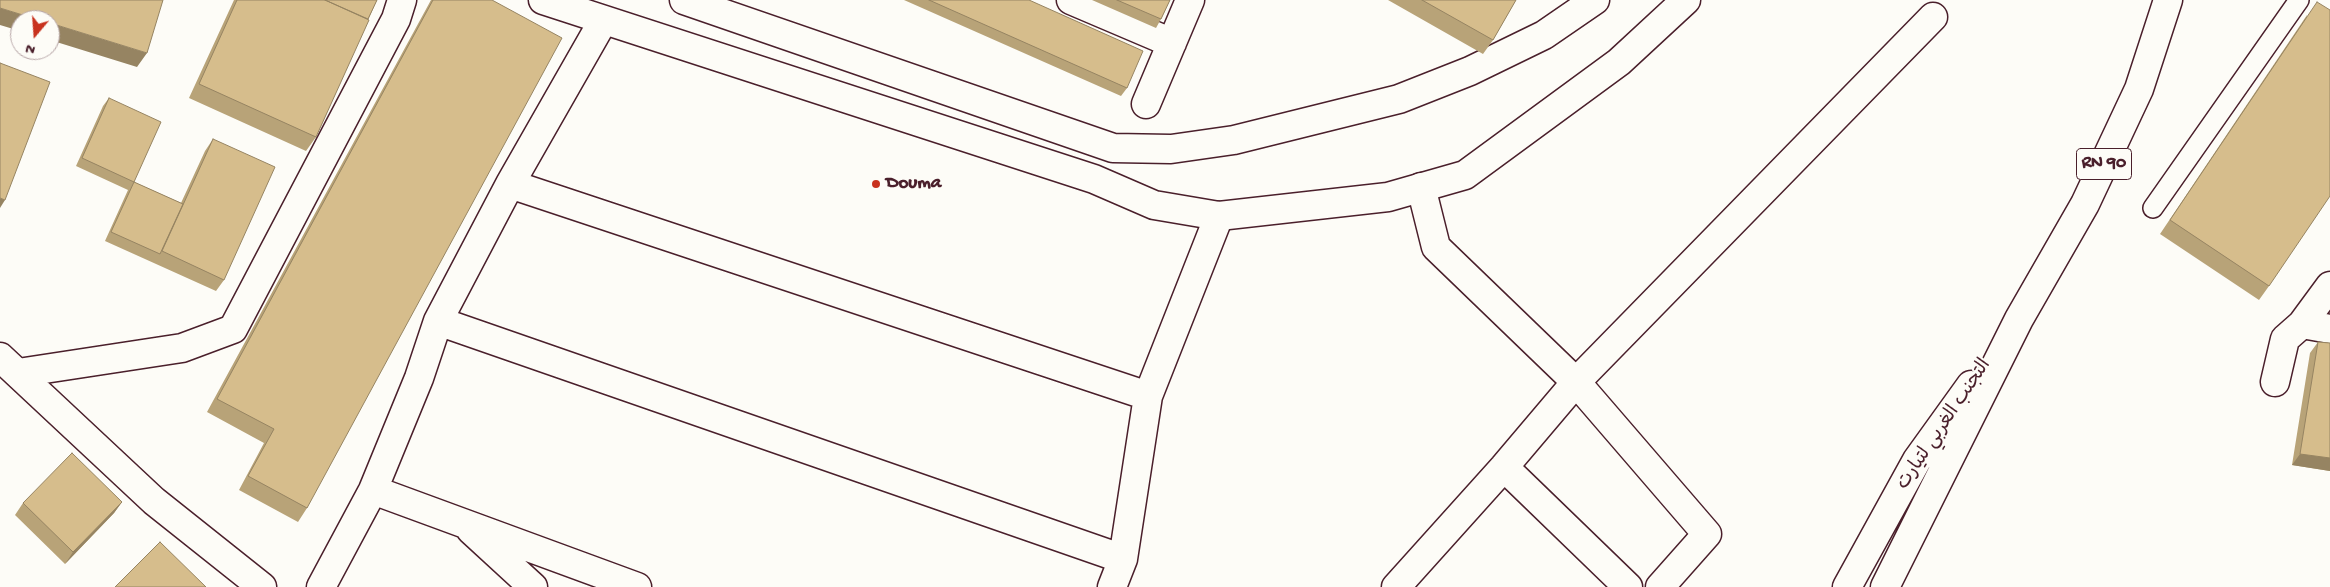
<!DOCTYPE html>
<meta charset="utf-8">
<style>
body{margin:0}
#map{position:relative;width:2330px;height:587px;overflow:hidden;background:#fdfcf7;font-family:"Gochi Hand",sans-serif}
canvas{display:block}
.north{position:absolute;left:10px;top:10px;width:50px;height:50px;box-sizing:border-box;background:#fdfcf7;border:1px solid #b5a4a5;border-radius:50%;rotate:198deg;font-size:14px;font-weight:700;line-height:20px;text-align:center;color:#4a1f2b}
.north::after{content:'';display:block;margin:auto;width:18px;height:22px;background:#c8321e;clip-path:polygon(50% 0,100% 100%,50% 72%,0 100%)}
</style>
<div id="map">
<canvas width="2330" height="587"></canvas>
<div class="north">N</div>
</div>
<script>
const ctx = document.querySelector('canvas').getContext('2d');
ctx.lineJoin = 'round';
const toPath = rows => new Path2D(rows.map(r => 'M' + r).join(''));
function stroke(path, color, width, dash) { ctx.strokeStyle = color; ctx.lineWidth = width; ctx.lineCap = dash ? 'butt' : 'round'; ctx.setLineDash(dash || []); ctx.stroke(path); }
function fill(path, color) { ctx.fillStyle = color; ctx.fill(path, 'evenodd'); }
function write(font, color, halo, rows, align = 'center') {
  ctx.font = font + ' "Gochi Hand","Playpen Sans Arabic",sans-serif'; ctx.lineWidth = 4; ctx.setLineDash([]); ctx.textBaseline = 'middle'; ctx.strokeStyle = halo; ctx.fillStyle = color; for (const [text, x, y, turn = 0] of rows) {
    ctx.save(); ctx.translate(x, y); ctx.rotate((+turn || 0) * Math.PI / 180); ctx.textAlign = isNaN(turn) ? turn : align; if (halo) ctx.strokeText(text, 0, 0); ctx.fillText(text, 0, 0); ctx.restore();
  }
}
const lane = toPath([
 [2153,208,2299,0]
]);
const street = toPath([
 [1071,0,1172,43],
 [603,21,510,184,1148,396],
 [1146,104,1190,0],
 [1421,187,1436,247,1576,382,1707,534,1660,587],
 [438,321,1123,559,1148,396,1219,216],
 [2302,324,2330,329],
 [0,357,154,501,262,587],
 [18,373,182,348,233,329,396,19,402,0],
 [2275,382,2285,339,2302,324,2330,286],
 [1504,467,1628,587],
 [373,490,637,587],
 [471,530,533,587],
 [321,587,373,490,419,378,438,321,510,184],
 [1112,587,1123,559],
 [1396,587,1504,467,1576,382,1933,17]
]);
const secondary = toPath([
 [543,0,1094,179,1154,205,1219,216,1388,197,1465,175,1619,62,1686,0],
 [684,0,1113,148,1171,149,1234,140,1399,99,1470,71,1544,35,1595,0]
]);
const highway = toPath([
 [1847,587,1917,460,1971,385],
 [1885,587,2019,319,2085,204,2139,89,2168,0]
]);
stroke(lane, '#4a1f2b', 22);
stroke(street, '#4a1f2b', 31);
stroke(secondary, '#4a1f2b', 31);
stroke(highway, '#4a1f2b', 31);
stroke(lane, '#fdfcf7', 19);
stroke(street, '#fdfcf7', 28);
stroke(secondary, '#fdfcf7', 28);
stroke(highway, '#fdfcf7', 28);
fill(toPath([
 [234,0,377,0,316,137,306,151,189,98],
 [431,0,492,0,307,508,298,522,239,490,264,443,207,412],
 [904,0,1029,0,1127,88,1121,96],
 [1092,0,1170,0,1161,19,1156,28],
 [1388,0,1516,0,1493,40,1483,54],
 [2307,15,2269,286,2259,300,2160,234],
 [109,98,134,182,181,203,205,151,213,139,224,280,216,291,105,241,128,190,76,166,103,106],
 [2318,342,2330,343,2330,471,2292,465,2310,353],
 [122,502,114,513,65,564,15,515,23,503]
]), '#b8a378');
fill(toPath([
 [0,8,39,20,20,20,20,31,0,25],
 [50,23,147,53,137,67,50,40],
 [0,198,5,200,0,208],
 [2300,454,2330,458,2330,471,2292,465],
 [122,502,114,513,65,564,73,552]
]), '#968462');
const building = toPath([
 [0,0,163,0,147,53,50,23,50,20,39,20,0,8,0,0],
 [237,0,325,0,369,20,316,137,199,84,237,0],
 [325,0,377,0,368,19,325,0],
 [433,0,492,0,562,38,307,508,248,476,274,429,217,399,433,0],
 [929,0,1029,0,1143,51,1127,88,929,0],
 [1117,0,1170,0,1161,19,1117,0],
 [1422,0,1516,0,1493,40,1422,0],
 [2317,2,2330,10,2330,196,2269,286,2170,220,2317,2],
 [0,63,50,82,5,200,0,198,0,63],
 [109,98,161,122,134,182,82,158,109,98],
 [213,139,275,167,224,280,162,251,213,139],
 [134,182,183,204,160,254,111,232,134,182],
 [2318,342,2330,343,2330,458,2300,454,2318,342],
 [72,453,122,502,73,552,23,503,72,453],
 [160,542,206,587,115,587,160,542]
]);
fill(building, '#d6bd8c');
stroke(building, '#968462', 1);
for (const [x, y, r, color] of [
 [876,184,5,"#c8321e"]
]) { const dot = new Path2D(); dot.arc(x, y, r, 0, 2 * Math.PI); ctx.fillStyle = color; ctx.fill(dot); stroke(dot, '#fdfcf7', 2); }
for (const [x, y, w] of [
 [2104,164,55]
]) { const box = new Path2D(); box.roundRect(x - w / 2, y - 15.5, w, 31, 4); ctx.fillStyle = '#fdfcf7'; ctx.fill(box); stroke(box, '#4a1f2b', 1); }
write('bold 18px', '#4a1f2b', null, [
 ["RN 90",2104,164]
]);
write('bold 19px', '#4a1f2b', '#fdfcf7', [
 ["Douma",886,184]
], 'left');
write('19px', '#4a1f2b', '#fdfcf7', [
 ["التجنب الغربي لتيارت",1945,425,-56]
]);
</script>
